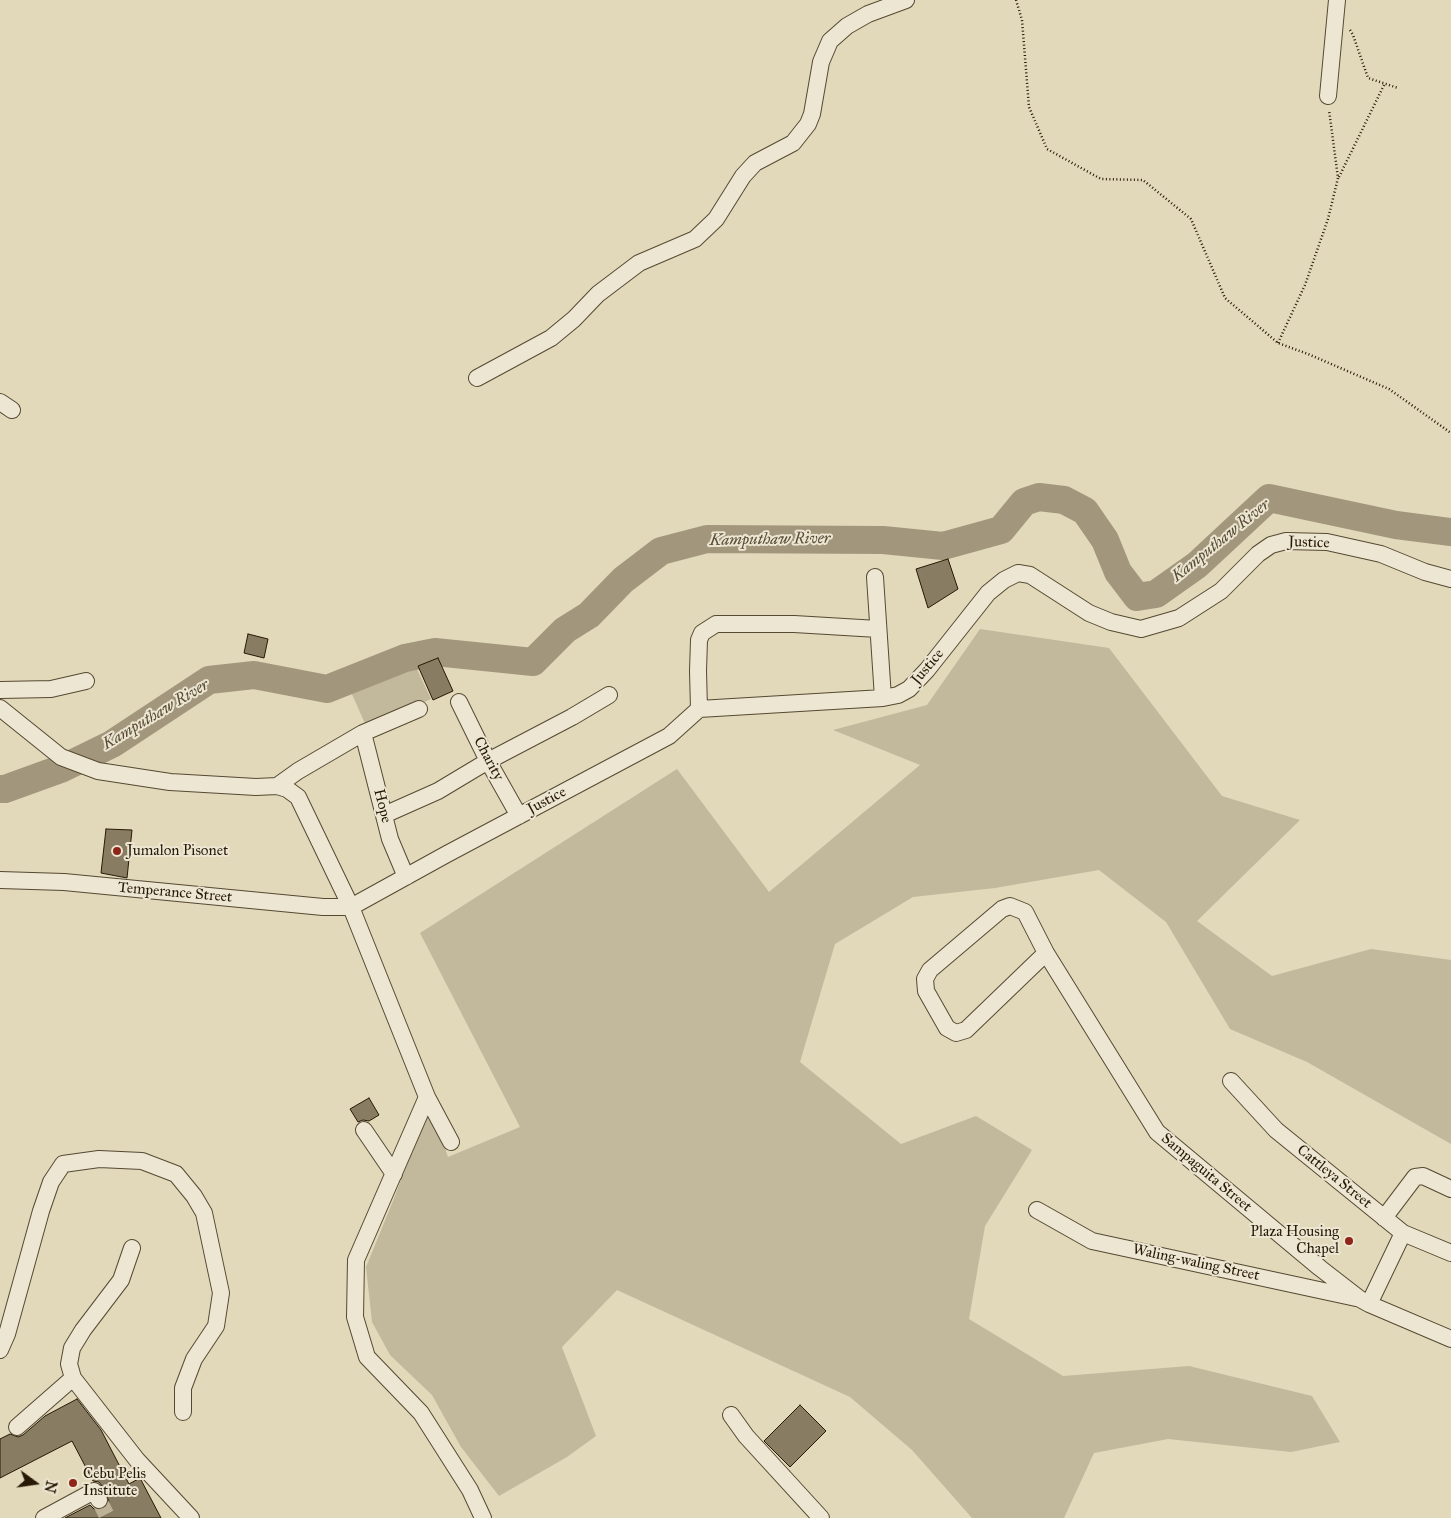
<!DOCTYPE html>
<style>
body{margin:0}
#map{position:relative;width:1451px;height:1518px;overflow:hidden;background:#e2d8ba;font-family:"IM FELL Great Primer",serif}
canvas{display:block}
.north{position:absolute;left:10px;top:1458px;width:50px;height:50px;-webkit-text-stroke:4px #ece6d2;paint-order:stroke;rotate:104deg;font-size:14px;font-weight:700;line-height:20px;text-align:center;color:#271905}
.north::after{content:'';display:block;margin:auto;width:18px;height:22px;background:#271905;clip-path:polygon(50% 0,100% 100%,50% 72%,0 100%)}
</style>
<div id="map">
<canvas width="1451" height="1518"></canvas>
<div class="north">N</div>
</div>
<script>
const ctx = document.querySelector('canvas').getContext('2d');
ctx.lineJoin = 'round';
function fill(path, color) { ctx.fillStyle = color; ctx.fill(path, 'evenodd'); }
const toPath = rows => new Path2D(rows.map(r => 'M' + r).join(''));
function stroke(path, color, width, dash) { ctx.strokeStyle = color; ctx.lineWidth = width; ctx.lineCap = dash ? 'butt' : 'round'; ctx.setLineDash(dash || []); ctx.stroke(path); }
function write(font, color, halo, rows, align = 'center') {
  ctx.font = font + ' "IM FELL Great Primer",serif'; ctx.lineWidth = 4; ctx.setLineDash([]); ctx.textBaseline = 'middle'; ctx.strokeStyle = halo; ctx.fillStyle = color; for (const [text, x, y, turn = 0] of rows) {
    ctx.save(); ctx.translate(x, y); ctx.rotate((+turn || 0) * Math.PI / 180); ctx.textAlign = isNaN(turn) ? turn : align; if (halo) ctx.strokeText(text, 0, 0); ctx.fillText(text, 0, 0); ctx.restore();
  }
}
fill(toPath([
 [980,629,1109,648,1222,796,1300,820,1197,921,1272,976,1371,949,1451,960,1451,1144,1307,1062,1230,1029,1166,922,1099,870,995,888,913,897,835,944,800,1062,901,1144,976,1116,1032,1150,985,1226,969,1319,1063,1376,1189,1366,1312,1396,1340,1442,1291,1452,1168,1439,1094,1453,1064,1518,972,1518,912,1450,850,1397,617,1290,562,1347,596,1436,567,1457,499,1496,461,1447,432,1395,390,1355,372,1322,366,1267,393,1201,425,1116,437,1126,448,1157,520,1127,420,933,677,769,769,892,920,765,833,730,927,705],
 [414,663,431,699,367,728,351,692]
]), '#c2b89b');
stroke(toPath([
 [0,789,5,789,63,768,112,744,209,680,254,675,327,689,405,658,435,652,533,662,565,630,589,615,623,580,661,551,707,539,883,540,943,546,1001,530,1024,502,1039,497,1064,500,1085,511,1105,540,1118,572,1137,597,1156,594,1197,565,1269,498,1396,525,1451,532]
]), '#a2977c', 28);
const building = toPath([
 [948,559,958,589,928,608,916,569,948,559],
 [248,634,268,639,264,658,244,653,248,634],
 [438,658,453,691,433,700,418,666,438,658],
 [106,829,132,830,127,878,101,873,106,829],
 [369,1098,379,1115,369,1121,363,1120,358,1122,350,1109,369,1098],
 [77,1399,101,1430,129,1484,140,1478,161,1518,65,1518,90,1505,94,1509,103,1509,107,1506,109,1501,102,1486,99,1482,93,1481,72,1441,0,1478,0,1439,10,1434,18,1437,23,1435,45,1416,77,1399],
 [800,1405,826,1431,790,1467,764,1441,800,1405]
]);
fill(building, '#887c63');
stroke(building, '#271905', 1);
stroke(toPath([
 [99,1500,108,1518]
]), '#bdb296', 16, [16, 8]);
const minor = toPath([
 [1328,96,1337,0],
 [477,378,551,338,574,319,598,294,639,263,695,239,716,219,743,176,755,163,793,143,808,124,812,114,821,62,830,41,847,26,868,14,906,0],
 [0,402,12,410],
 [875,577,883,698],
 [0,690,51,689,86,681],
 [459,702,488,761,519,816],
 [0,708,61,757,98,771,170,782,256,787,277,786,287,789,298,797,351,907,427,1097,451,1142],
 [699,709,698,671,699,640,702,633,716,624,794,624,878,629],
 [363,733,390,839,406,877],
 [277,786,298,771,363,733,419,709],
 [384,815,438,791,488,761,572,717,609,695],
 [0,880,64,882,323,907,351,907,447,854,669,736,699,709,883,698,898,695,909,689,927,670,988,593,1004,580,1018,573,1030,575,1089,613,1111,622,1141,629,1179,618,1221,591,1258,554,1271,545,1286,541,1327,542,1381,554,1425,572,1451,579],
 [1046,953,966,1030,956,1033,947,1028,926,991,925,979,930,970,1002,909,1010,906,1025,912,1046,953,1157,1132,1320,1268,1360,1299,1369,1304,1451,1339],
 [1231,1081,1276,1130,1403,1233,1451,1253],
 [427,1097,356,1260,355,1317,367,1357,421,1413,470,1490,483,1518],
 [364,1130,394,1174],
 [1037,1210,1092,1241,1356,1298],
 [1384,1218,1415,1177,1423,1176,1451,1189],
 [132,1248,121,1280,83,1330,72,1348,69,1364,73,1378,137,1460,191,1518],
 [1369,1304,1403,1233],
 [0,1350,7,1334,41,1211,51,1182,63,1164,99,1159,142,1161,176,1174,194,1196,204,1213,221,1293,216,1326,194,1359,183,1388,183,1412],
 [731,1415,746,1436,821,1518],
 [17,1427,73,1378],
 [44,1518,94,1491,99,1500]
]);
stroke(minor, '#564932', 18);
stroke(toPath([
 [1016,0,1022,20,1029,107,1047,149,1101,179,1143,180,1191,219,1225,298,1278,343,1308,354,1389,389,1451,433],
 [1350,30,1353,35,1368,78,1398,88],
 [1339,177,1385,83],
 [1278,343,1305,285,1328,219,1338,178,1329,110]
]), '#271905', 2.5, [1, 2.5]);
stroke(minor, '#ece6d2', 16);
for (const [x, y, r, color] of [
 [117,851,5,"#8f2418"],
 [1349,1241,5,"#8f2418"],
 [73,1483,5,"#8f2418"]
]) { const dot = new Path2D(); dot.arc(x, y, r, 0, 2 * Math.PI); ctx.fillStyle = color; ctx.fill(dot); stroke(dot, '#ece6d2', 2); }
write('15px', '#271905', '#ece6d2', [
 ["Justice",1309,543,2],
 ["Justice",928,667,-50],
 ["Charity",488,759,62],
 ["Justice",547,801,-28],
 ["Hope",382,806,76],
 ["Temperance Street",175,893,5],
 ["Sampaguita Street",1206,1173,40],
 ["Cattleya Street",1334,1177,39],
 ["Waling-waling Street",1196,1263,12]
]);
write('15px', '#271905', '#ece6d2', [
 ["Jumalon Pisonet",127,851],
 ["Plaza Housing",1339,1232,"right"],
 ["Chapel",1339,1249,"right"],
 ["Cebu Pelis",83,1474],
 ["Institute",83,1491]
], 'left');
write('italic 16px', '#584b35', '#ece6d2', [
 ["Kamputhaw River",770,540,-1],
 ["Kamputhaw River",1221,541,-39],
 ["Kamputhaw River",156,715,-31]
]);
</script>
